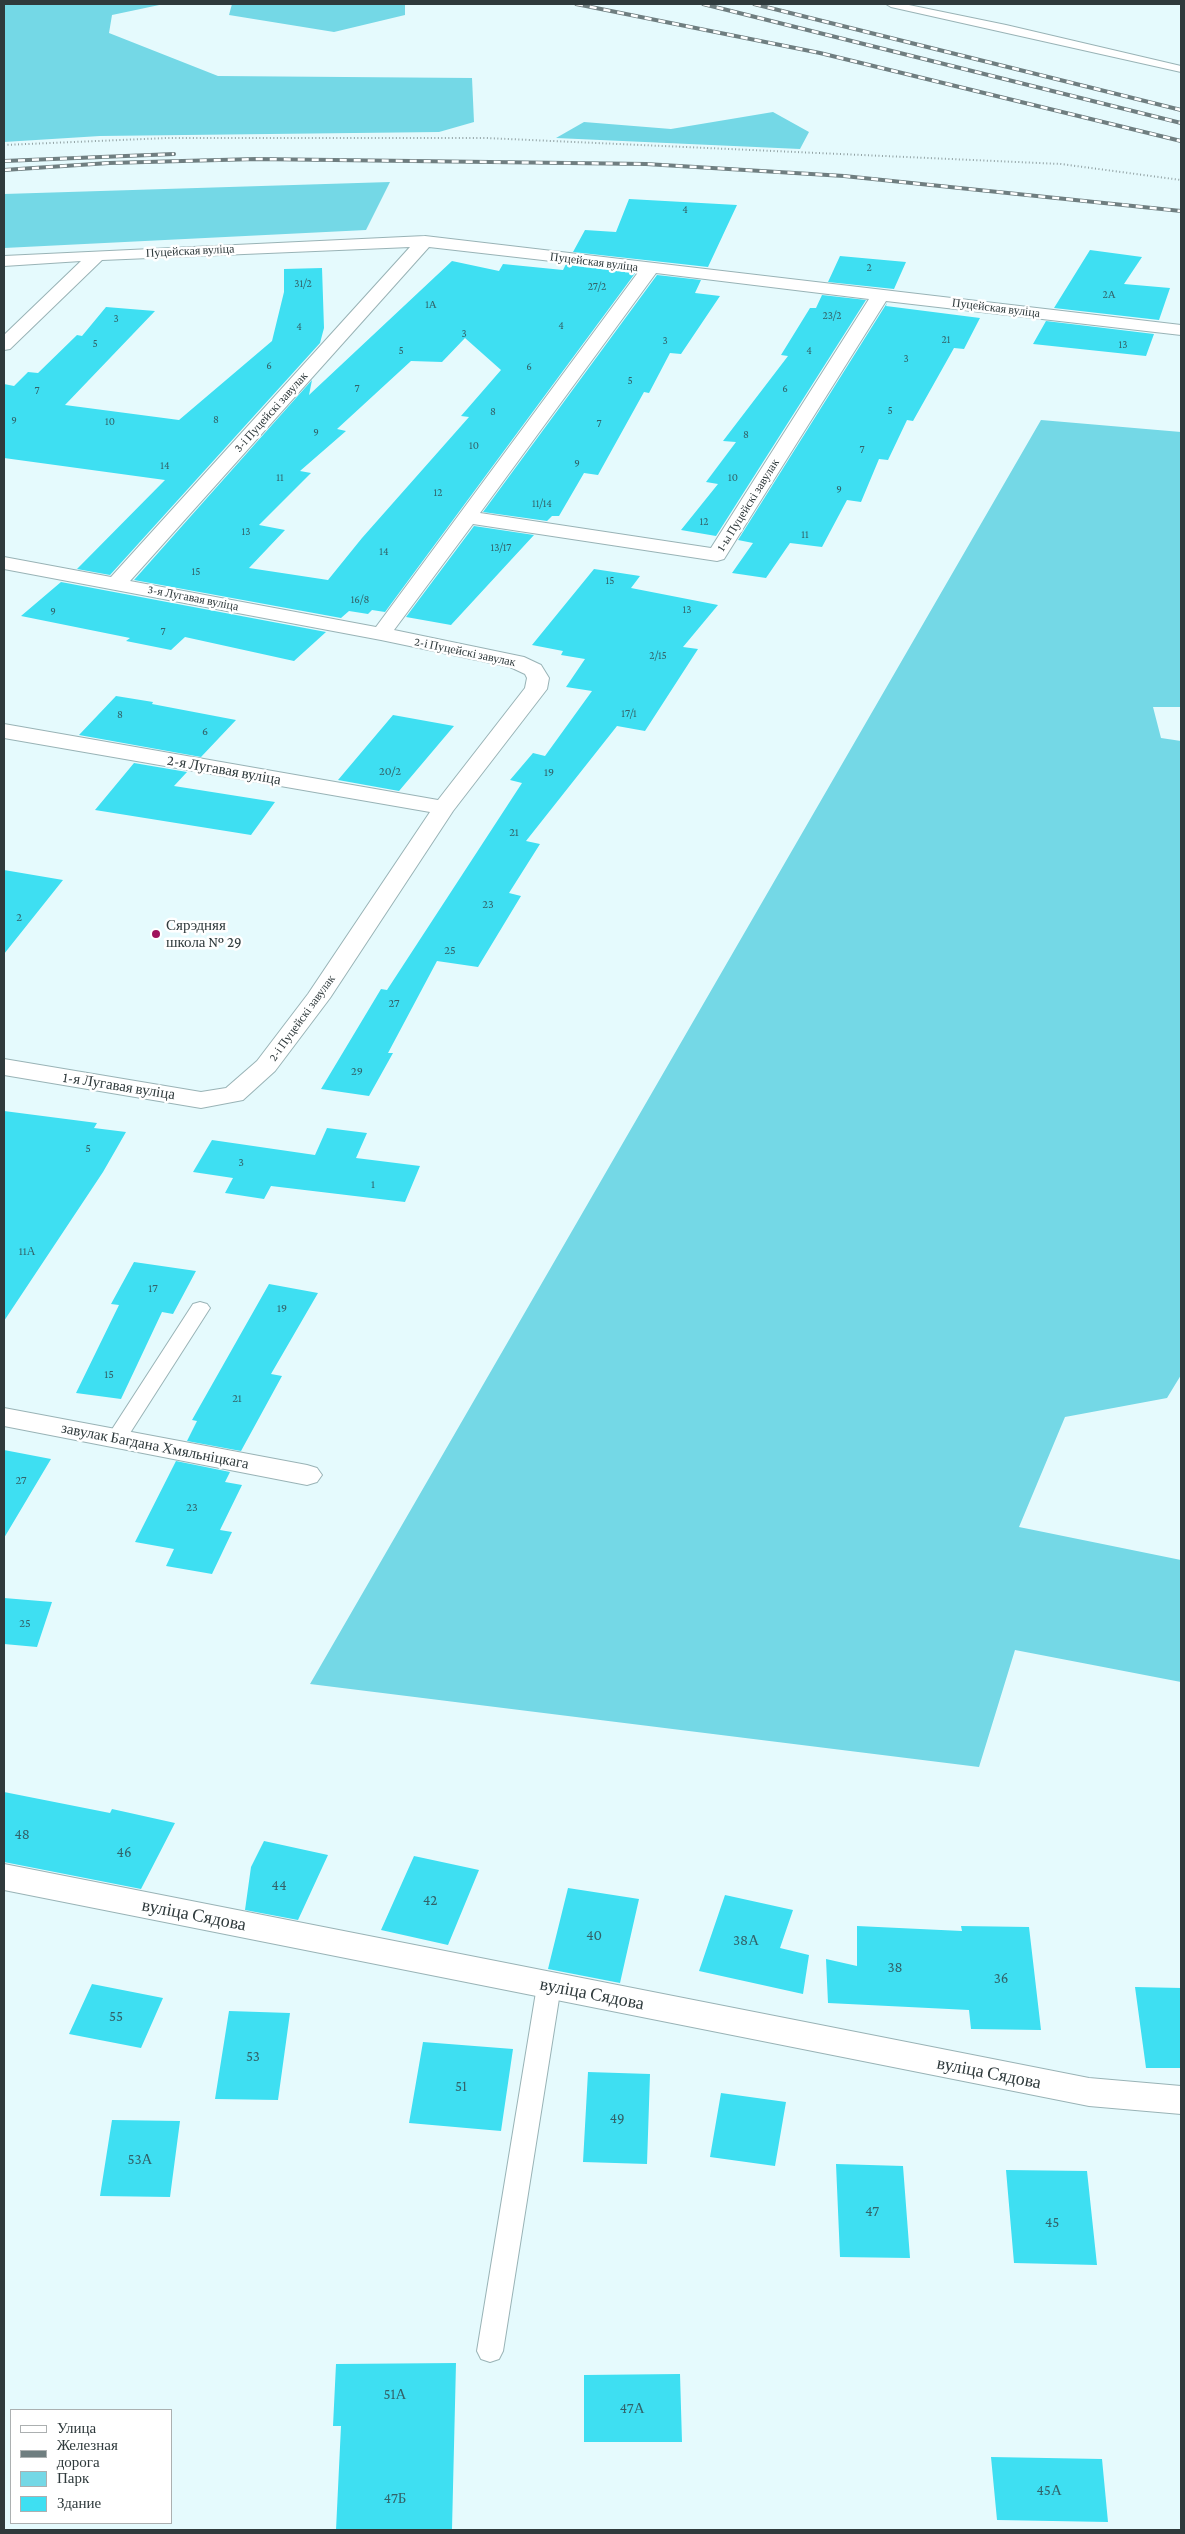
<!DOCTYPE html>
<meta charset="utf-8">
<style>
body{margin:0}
#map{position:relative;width:1185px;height:2534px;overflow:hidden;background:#e5fafd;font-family:"Crimson Pro",serif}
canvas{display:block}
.frame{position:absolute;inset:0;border:5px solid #2f3a3c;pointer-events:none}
.legend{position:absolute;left:10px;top:2409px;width:162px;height:115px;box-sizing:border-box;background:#fff;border:1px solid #acb0b1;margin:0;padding:6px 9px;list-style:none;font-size:15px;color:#2f3a3c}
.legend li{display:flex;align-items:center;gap:10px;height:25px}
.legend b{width:25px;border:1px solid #acb0b1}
</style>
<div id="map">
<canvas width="1185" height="2534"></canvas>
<div class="frame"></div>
<ul class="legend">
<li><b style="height:6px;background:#fff"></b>Улица</li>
<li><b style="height:6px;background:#6f7e80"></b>Железная дорога</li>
<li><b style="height:14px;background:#74d8e6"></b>Парк</li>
<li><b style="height:14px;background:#3edff2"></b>Здание</li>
</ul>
</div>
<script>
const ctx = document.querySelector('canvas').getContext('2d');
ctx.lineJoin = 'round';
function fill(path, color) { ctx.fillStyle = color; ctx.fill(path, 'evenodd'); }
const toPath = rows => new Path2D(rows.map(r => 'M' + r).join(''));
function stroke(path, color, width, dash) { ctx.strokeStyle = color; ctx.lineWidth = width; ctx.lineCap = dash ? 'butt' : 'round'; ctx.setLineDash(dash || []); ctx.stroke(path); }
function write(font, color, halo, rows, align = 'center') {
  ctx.font = font + ' "Crimson Pro",serif'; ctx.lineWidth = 5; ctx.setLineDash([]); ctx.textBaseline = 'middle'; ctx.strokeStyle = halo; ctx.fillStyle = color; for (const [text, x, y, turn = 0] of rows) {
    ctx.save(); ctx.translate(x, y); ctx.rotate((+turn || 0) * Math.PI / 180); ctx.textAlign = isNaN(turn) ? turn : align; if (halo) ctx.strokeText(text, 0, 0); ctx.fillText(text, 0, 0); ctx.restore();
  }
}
fill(toPath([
 [4,4,164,4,112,15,109,33,218,76,472,78,474,122,439,132,100,136,4,142],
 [232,4,405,4,405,15,334,32,229,15],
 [773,112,809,132,800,149,556,138,584,122,671,129],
 [390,182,366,230,4,248,4,194],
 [1041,420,1181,432,1181,707,1153,707,1161,738,1181,741,1181,1375,1167,1398,1065,1417,1019,1527,1181,1560,1181,1682,1015,1650,979,1767,310,1684]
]), '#74d8e6');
fill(toPath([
 [629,199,737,205,708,267,573,252,585,230,616,232],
 [1090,250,1142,257,1124,284,1170,288,1159,320,1054,308],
 [840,256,906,262,894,289,828,282],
 [452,261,499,271,503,264,563,270,566,264,636,272,385,612,372,610,368,614,349,611,341,618,134,580,312,380,309,395],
 [465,338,501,370,461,416,469,417,362,538,328,580,249,568,285,530,259,525,311,473,300,471,346,431,337,429,411,361,442,362],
 [322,268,324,328,320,343,110,575,77,569,165,480,4,458,4,384,14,386,28,372,38,373,77,335,82,336,106,307,155,311,65,405,179,420,272,341,284,292,284,269],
 [657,275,701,280,695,293,720,296,681,354,670,353,649,393,644,392,598,475,584,473,559,516,552,516,547,521,483,512],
 [822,295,866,300,716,536,681,530,718,484,706,482,736,442,723,441,788,356,781,355,810,308,816,308],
 [887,303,886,306,980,318,964,349,954,348,913,421,907,420,888,460,879,459,861,502,847,500,822,547,790,543,766,578,732,573,753,543,738,540],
 [1046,321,1154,334,1146,356,1033,344],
 [474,526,534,535,451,625,406,617],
 [594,569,640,576,631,588,718,605,683,647,698,649,645,731,617,726,526,841,540,844,509,893,521,896,478,967,437,961,388,1053,393,1053,369,1096,321,1089,381,989,387,990,522,783,510,780,533,753,545,756,592,691,566,687,585,659,561,655,563,651,532,645],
 [61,582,326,632,294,661,185,637,171,650,126,641,130,638,21,616],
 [116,696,153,702,152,704,236,720,201,757,79,735],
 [393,715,454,726,399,791,338,780],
 [134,763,187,772,174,786,275,802,251,835,95,810],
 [4,870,63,880,4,954],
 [4,1111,97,1123,94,1128,126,1132,103,1172,4,1321],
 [327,1128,367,1133,356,1158,420,1166,405,1202,271,1186,264,1199,225,1193,233,1178,193,1172,212,1140,315,1155],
 [134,1262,196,1271,173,1314,162,1312,121,1399,76,1393,119,1305,111,1304],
 [269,1284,318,1293,271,1374,282,1376,241,1451,187,1441,197,1421,192,1420],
 [4,1450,51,1459,4,1538],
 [176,1461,230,1472,225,1482,242,1485,220,1530,232,1532,212,1574,166,1566,174,1549,135,1542],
 [4,1598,52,1602,37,1647,4,1644],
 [4,1792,110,1813,112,1809,175,1823,141,1889,4,1862],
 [264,1841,328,1855,298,1920,245,1910,251,1867],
 [414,1856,479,1870,448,1945,381,1930],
 [568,1888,639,1899,620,1983,548,1969],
 [725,1895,793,1910,780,1948,809,1955,803,1994,699,1971],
 [857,1926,962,1931,961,1926,1029,1927,1041,2030,971,2029,969,2010,828,2003,826,1959,857,1966],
 [92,1984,163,1998,141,2048,69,2034],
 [1135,1987,1181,1988,1181,2068,1146,2068],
 [229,2011,290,2013,278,2100,215,2099],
 [423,2042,513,2049,501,2131,409,2123],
 [588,2072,650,2074,647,2164,583,2162],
 [721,2093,786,2102,775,2166,710,2157],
 [112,2120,180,2121,170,2197,100,2196],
 [836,2164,903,2166,910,2258,840,2257],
 [1006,2170,1087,2171,1097,2265,1014,2263],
 [456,2363,452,2529,336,2530,341,2426,333,2426,336,2364],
 [680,2374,682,2442,584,2442,584,2375],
 [991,2457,1102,2459,1108,2522,997,2520]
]), '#3edff2');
const service = toPath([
 [886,4,904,4,1006,25,1181,66,1181,72,891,7,886,4],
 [200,1302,207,1304,210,1308,123,1444,116,1446,109,1444,106,1439,109,1434,193,1304,200,1302],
 [549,1977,557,1979,561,1986,503,2351,499,2359,490,2362,481,2359,477,2351,537,1986,541,1979,549,1977]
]);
const minor = toPath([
 [425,236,1181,325,1181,335,886,301,724,559,717,561,473,524,394,630,524,657,541,665,549,678,547,689,453,811,330,998,275,1071,243,1100,201,1108,4,1075,4,1059,201,1092,226,1088,257,1061,308,994,430,812,4,738,4,724,438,800,525,688,527,678,525,674,510,667,381,640,4,569,4,557,111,577,410,247,102,260,10,349,4,350,4,335,81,261,4,266,4,256,425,236],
 [429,247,639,271,376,627,130,581,429,247],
 [656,273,869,299,711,548,480,513,656,273],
 [4,1408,307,1465,317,1468,322,1475,317,1482,307,1485,4,1426,4,1408],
 [4,1864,1089,2078,1181,2086,1181,2114,1089,2106,4,1890,4,1864]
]);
stroke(service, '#99b3b6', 2);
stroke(minor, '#99b3b6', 2);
stroke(toPath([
 [4,145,167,138,486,138,1061,164,1181,180]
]), '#91a1a3', 2, [1, 2.5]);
fill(service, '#fff');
fill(minor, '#fff');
const rail = toPath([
 [576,4,820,53,1181,141],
 [703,4,1181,123],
 [754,4,1181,110],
 [4,161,174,154],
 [4,170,109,163,256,159,646,164,844,176,1181,211]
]);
stroke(rail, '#6f7e80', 4);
stroke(rail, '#fff', 2.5, [7]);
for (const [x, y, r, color] of [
 [156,934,5,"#a0125b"]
]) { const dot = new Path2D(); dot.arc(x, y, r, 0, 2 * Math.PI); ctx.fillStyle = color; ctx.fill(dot); stroke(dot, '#fff', 2); }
write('11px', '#33636a', null, [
 ["4",685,210],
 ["2",869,268],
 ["31/2",303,284],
 ["27/2",597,287],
 ["2А",1109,295],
 ["1А",431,305],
 ["23/2",832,316],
 ["3",116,319],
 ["4",561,326],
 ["4",299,327],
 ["3",464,334],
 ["21",946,340],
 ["3",665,341],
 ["5",95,344],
 ["13",1123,345],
 ["5",401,351],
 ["4",809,351],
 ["3",906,359],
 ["6",269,366],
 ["6",529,367],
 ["5",630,381],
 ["7",357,389],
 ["6",785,389],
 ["7",37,391],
 ["5",890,411],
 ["8",493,412],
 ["8",216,420],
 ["9",14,421],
 ["10",110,422],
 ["7",599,424],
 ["9",316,433],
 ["8",746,435],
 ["10",474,446],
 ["7",862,450],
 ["9",577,464],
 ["14",165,466],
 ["11",280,478],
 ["10",733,478],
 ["9",839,490],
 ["12",438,493],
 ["11/14",542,504],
 ["12",704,522],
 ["13",246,532],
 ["11",805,535],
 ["13/17",501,548],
 ["14",384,552],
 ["15",196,572],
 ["15",610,581],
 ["16/8",360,600],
 ["13",687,610],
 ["9",53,612],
 ["7",163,632],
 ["2/15",658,656],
 ["17/1",629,714],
 ["8",120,715]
]);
write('12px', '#2f3a3c', '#fff', [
 ["Пуцейская вуліца",190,251,-3],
 ["Пуцейская вуліца",594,262,7],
 ["Пуцейская вуліца",996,308,7],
 ["3-і Пуцейскі завулак",271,412,-48],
 ["1-ы Пуцейскі завулак",748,505,-58],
 ["3-я Лугавая вуліца",193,598,11],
 ["2-і Пуцейскі завулак",465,652,12],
 ["2-і Пуцейскі завулак",302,1018,-54]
]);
write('12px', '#33636a', null, [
 ["6",205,731],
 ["20/2",390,771],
 ["19",549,772],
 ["21",514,832],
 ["23",488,904],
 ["2",19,917],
 ["25",450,950],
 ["27",394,1003],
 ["29",357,1071],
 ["5",88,1148],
 ["3",241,1162],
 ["1",373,1184],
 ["11А",27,1251],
 ["17",153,1288],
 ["19",282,1308],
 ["15",109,1374],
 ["21",237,1398],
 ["27",21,1480],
 ["23",192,1507],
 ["25",25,1623]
]);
write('15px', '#2f3a3c', '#fff', [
 ["2-я Лугавая вуліца",224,770,10],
 ["1-я Лугавая вуліца",119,1086,9],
 ["завулак Багдана Хмяльніцкага",155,1446,11]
]);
write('15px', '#2f3a3c', '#fff', [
 ["Сярэдняя",166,925],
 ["школа № 29",166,942]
], 'left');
write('15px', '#33636a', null, [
 ["48",22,1834],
 ["46",124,1852],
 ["44",279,1885],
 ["42",430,1900],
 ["40",594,1935],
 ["38А",746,1940],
 ["38",895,1967],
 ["36",1001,1978],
 ["55",116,2016],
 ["53",253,2056],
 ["51",461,2086],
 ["49",617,2118],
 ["53А",140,2159],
 ["47",872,2211],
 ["45",1052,2222],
 ["51А",395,2394],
 ["47А",632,2408],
 ["45А",1049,2490],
 ["47Б",395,2498]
]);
write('18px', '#2f3a3c', '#fff', [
 ["вуліца Сядова",194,1915,11],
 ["вуліца Сядова",592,1994,11],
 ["вуліца Сядова",989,2073,11]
]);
</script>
